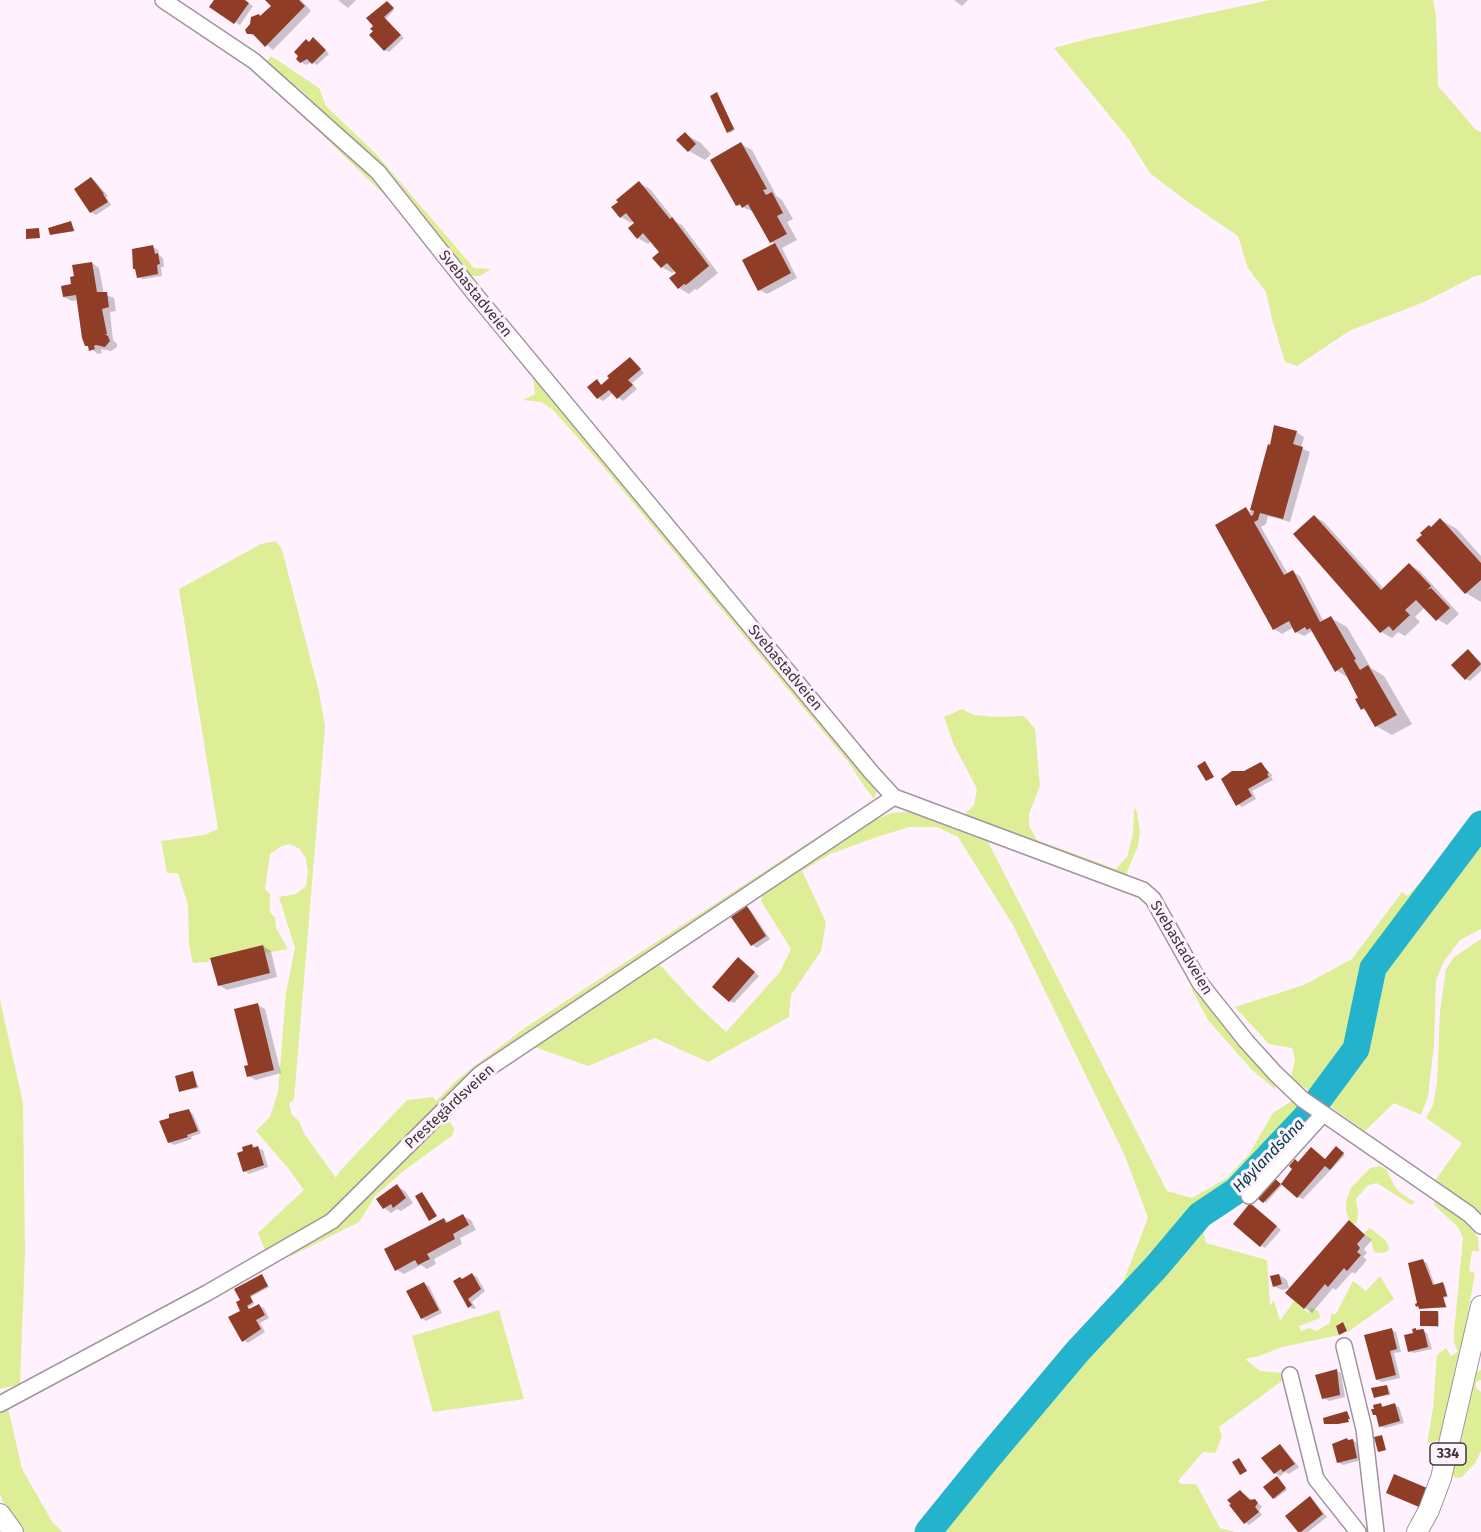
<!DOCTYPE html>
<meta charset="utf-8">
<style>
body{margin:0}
canvas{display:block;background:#fff1fd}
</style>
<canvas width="1481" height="1532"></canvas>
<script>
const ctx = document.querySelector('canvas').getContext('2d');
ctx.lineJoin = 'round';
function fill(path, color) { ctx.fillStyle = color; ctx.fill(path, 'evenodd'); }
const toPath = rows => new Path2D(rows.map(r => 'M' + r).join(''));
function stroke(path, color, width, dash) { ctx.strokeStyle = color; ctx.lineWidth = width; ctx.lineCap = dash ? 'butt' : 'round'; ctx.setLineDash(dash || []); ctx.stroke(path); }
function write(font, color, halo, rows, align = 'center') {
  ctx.font = font + ' "Fira Sans",sans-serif'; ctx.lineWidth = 6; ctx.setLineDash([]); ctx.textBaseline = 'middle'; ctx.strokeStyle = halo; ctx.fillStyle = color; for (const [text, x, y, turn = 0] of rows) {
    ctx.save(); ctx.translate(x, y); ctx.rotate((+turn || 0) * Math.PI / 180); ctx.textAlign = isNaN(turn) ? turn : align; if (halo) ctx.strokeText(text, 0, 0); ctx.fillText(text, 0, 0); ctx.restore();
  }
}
fill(toPath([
 [1270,0,1433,0,1436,16,1438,86,1476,130,1481,132,1481,275,1475,276,1424,302,1349,331,1297,366,1285,362,1272,319,1266,292,1248,268,1238,236,1185,200,1150,173,1128,138,1054,48,1088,39],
 [271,56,319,88,326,106,377,155,474,268,491,269,480,276,466,276,376,164,301,90,265,64],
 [284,98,373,176,397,207],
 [533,375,585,435,610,470,664,535,869,780,877,791,874,799,864,786,850,764,601,464,553,410,541,402,523,400,535,394],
 [276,541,282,550,319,692,325,726,294,1099,289,1104,292,1115,299,1121,305,1135,336,1178,340,1171,407,1100,433,1097,436,1101,459,1078,526,1027,854,813,869,808,440,1107,454,1128,453,1135,406,1169,375,1196,359,1222,291,1256,280,1245,266,1253,258,1233,304,1190,288,1168,256,1131,270,1117,278,1092,286,993,295,948,279,897,296,894,306,886,308,871,306,859,300,849,290,844,282,846,270,854,265,889,270,894,270,913,275,917,276,928,288,949,265,953,263,945,211,958,208,962,193,963,189,945,188,905,178,873,167,873,161,841,204,835,218,829,179,589,261,544],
 [962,709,974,715,995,717,1024,716,1035,729,1040,786,1029,814,1029,826,1037,840,1116,869,1127,857,1133,834,1134,808,1137,811,1140,832,1138,846,1126,874,1116,873,964,815,974,805,977,789,954,745,944,717],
 [908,812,988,842,1167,1191,1192,1198,1227,1178,1249,1154,1273,1113,1295,1099,1309,1110,1272,1161,1248,1188,1201,1221,1206,1243,1267,1260,1270,1306,1274,1300,1280,1321,1294,1301,1309,1313,1311,1307,1319,1312,1320,1318,1299,1326,1301,1331,1310,1328,1316,1331,1330,1323,1331,1314,1336,1314,1353,1281,1366,1291,1380,1276,1394,1299,1348,1332,1342,1322,1336,1326,1339,1335,1282,1347,1259,1356,1245,1359,1260,1371,1284,1373,1282,1381,1219,1427,1222,1437,1215,1453,1203,1452,1178,1481,1181,1484,1196,1484,1220,1528,1235,1532,920,1532,1120,1290,1148,1218,1125,1156,1013,925,958,837,937,827,909,827,880,836,830,854,802,871,826,922,821,951,791,995,789,1017,708,1062,655,1038,588,1066,532,1046,657,962,697,1005,726,1032,780,972,791,949,761,901,764,891,857,828,891,813],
 [1481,820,1481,929,1460,940,1444,961,1436,980,1434,1045,1428,1096,1421,1115,1394,1103,1365,1131,1291,1078,1295,1059,1292,1048,1269,1044,1235,1007,1304,985,1352,959,1402,892,1407,896],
 [1481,939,1481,1214,1434,1182,1462,1143,1426,1118,1433,1105,1437,1083,1440,1012,1446,969,1454,957],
 [1191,988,1195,989,1232,1036,1274,1082,1275,1089,1253,1071,1208,1020],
 [0,1000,23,1103,25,1253,20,1384,0,1389],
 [1379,1166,1386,1169,1395,1187,1402,1194,1415,1202,1411,1205,1377,1183,1368,1185,1356,1199,1358,1212,1357,1222,1354,1225,1349,1220,1346,1211,1346,1201,1351,1188,1370,1168],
 [1435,1200,1438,1200,1459,1214,1470,1225,1478,1238,1479,1251,1472,1251,1469,1271,1475,1273,1457,1372,1441,1439,1427,1444,1433,1408,1437,1355,1446,1348,1451,1356,1458,1352,1454,1342,1454,1332,1463,1238,1458,1227,1434,1205],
 [1370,1228,1385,1240,1388,1245,1389,1249,1386,1252,1379,1253,1374,1252,1371,1241,1364,1233],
 [499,1310,524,1399,433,1412,412,1336],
 [1481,1370,1481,1380,1476,1382,1476,1388,1481,1392,1481,1451,1475,1463,1462,1477,1455,1478,1450,1472,1471,1379,1477,1372],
 [8,1408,22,1469,53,1523,63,1532,22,1532,5,1507,0,1494,0,1413]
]), '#deee96');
fill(toPath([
 [216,0,244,0,253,6,240,25,211,7],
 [267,0,301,0,311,11,273,50,258,38,248,33,273,6],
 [338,0,356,0,348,8],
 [954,0,968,0,962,6],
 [389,4,394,10,385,20,404,38,389,52,385,50,381,24],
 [318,42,329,54,317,65,312,62,306,65,301,62,310,43],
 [717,94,735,130,730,133,728,132],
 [685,134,701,143,711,154,705,160,689,151],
 [741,144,752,150,776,195,775,195,782,200,793,219,787,222,797,240,782,248,797,278,767,294,759,290,775,244,771,242,754,212,737,205],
 [92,179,96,182,108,196,106,197,111,205,96,215,91,212],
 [639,183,650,189,676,222,682,225,718,273,697,290,695,289,689,294,679,288,678,273,675,271,672,273,662,267,661,253,651,241,648,244,638,238,636,223,634,220,631,223,621,217],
 [71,222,75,231,51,234],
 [153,247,158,250,159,255,163,258,164,267,161,267,162,276,143,279,138,277],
 [92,263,99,268,104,294,114,298,116,311,110,312,113,340,117,344,117,347,111,351,101,349,102,353,98,354,86,345,78,300,72,301,64,297,73,285,76,277],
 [630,358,644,373,632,383,637,389,623,401,613,393,603,401,598,398,589,388,597,381,603,386],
 [1296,432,1304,437,1301,448,1310,452,1290,522,1268,516,1266,524,1261,527,1288,574,1293,572,1300,576,1324,622,1331,618,1347,627,1371,668,1384,676,1412,724,1392,735,1376,726,1368,712,1363,709,1360,698,1350,679,1336,670,1312,631,1304,636,1296,632,1294,627,1282,634,1274,629,1246,509,1251,512,1269,446],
 [1314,516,1324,522,1384,589,1410,565,1420,571,1459,614,1447,625,1437,619,1425,607,1415,617,1420,622,1405,636,1398,632,1392,638,1381,632,1295,534],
 [1441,520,1457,529,1481,556,1481,602,1466,593,1432,528],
 [1468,651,1481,662,1481,671,1470,681,1466,679],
 [1260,763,1273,776,1271,776,1273,780,1252,791,1256,799,1242,807,1238,804,1244,773],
 [747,908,751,911,770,939,757,948,752,945],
 [263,946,271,951,277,977,227,990,219,985],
 [743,962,759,976,734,1003,730,1001],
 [258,1005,265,1009,281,1073,256,1080,248,1076],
 [193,1073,199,1088,181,1091],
 [189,1111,193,1114,201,1133,191,1137,192,1139,174,1145,169,1142],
 [251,1145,263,1150,268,1167,249,1174,245,1171],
 [1336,1148,1345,1155,1303,1199,1298,1197,1299,1163,1311,1149,1326,1160],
 [1274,1179,1282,1185,1266,1203,1258,1197],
 [397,1186,405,1191,413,1203,401,1211,397,1209,391,1213,384,1208],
 [1255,1208,1281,1230,1265,1248,1261,1246],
 [463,1216,471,1220,476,1230,460,1238,462,1244,434,1259,436,1264,427,1269,421,1265,404,1274,397,1270,444,1219,450,1223],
 [1349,1222,1372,1240,1364,1249,1367,1253,1363,1257,1367,1260,1355,1274,1352,1272,1336,1290,1333,1288,1312,1313,1305,1308],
 [1422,1260,1427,1263,1435,1286,1445,1285,1448,1297,1444,1298,1447,1308,1420,1308,1411,1275],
 [472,1274,477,1277,485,1291,472,1302,476,1308,474,1309,469,1307,463,1280],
 [1279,1275,1287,1280,1289,1288,1282,1290,1274,1286],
 [263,1277,269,1287,251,1297,254,1304,247,1308,251,1310,259,1306,264,1308,269,1318,260,1323,265,1332,248,1343,243,1340,243,1310,241,1309],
 [424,1284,429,1286,442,1313,426,1321,422,1318],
 [1437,1312,1439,1313,1439,1327,1421,1326],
 [1392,1330,1396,1332,1401,1352,1394,1353,1400,1378,1382,1382,1377,1380],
 [1416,1330,1427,1333,1432,1349,1414,1353,1410,1351],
 [1337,1371,1341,1373,1345,1397,1329,1401,1324,1398],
 [1388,1387,1391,1395,1375,1397,1373,1389],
 [1380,1404,1385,1407,1395,1405,1399,1407,1404,1423,1385,1428,1380,1426,1378,1417,1374,1414],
 [1353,1440,1357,1443,1361,1460,1343,1465,1338,1462],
 [1280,1446,1284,1449,1299,1467,1289,1474,1285,1472,1278,1478,1287,1490,1275,1499,1265,1487,1280,1476,1275,1473],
 [1240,1492,1262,1506,1259,1511,1262,1515,1249,1525,1245,1522],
 [1310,1498,1314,1501,1327,1517,1308,1532,1299,1532]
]), '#0003');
stroke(toPath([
 [928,1532,987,1459,1077,1352,1157,1266,1200,1215,1236,1191,1305,1118,1356,1049,1373,968,1481,824]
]), '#23b3cd', 27);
fill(toPath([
 [214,0,245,0,249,3,234,24,209,7],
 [265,0,299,0,305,6,265,47,253,34,247,34,245,30,250,24,251,17,259,14,260,16,271,6],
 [387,1,394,8,384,17,401,35,384,51,369,35,373,31,370,29,373,26,366,18],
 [313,37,326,50,312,64,307,59,300,63,296,59,298,56,294,52,306,39,309,42],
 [717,92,734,129,727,133,710,96],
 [685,132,696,144,688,152,676,140],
 [741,142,767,189,763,190,766,195,772,192,783,213,777,216,787,234,770,243,748,204,742,208,740,204,736,206,710,160],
 [91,177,104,194,103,194,108,202,90,213,74,189],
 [639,181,670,219,672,217,709,266,686,285,684,284,678,289,669,278,676,273,667,263,661,268,652,258,659,252,643,233,637,239,628,228,634,223,626,213,620,218,611,207,618,202,616,200],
 [71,221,74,231,50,235,48,228],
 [39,228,40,238,26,239,26,229],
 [775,243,791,273,758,291,742,260],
 [153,245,155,254,158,253,160,264,157,265,158,274,137,278,135,269,133,269,132,249],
 [92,262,97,292,107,292,109,307,102,309,107,334,105,334,108,336,110,341,105,347,96,345,94,346,95,349,89,351,88,346,85,346,82,338,76,295,63,297,61,286,71,284,70,277,74,276,72,265],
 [630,357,641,369,628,380,633,385,617,399,609,390,597,399,587,387,597,379,601,385,609,378,607,376],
 [1274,425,1297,431,1293,444,1303,447,1283,519,1260,513,1258,520,1254,522,1284,575,1293,570,1320,622,1331,616,1356,659,1354,660,1360,670,1368,665,1397,715,1375,727,1364,708,1361,710,1355,699,1358,698,1342,667,1335,672,1310,628,1307,630,1305,627,1295,633,1289,621,1273,630,1215,525,1246,507,1251,516,1253,515,1254,511,1250,510,1268,444,1270,445],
 [1314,515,1381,590,1409,563,1431,586,1427,590,1431,588,1450,608,1436,621,1416,600,1405,610,1410,615,1393,631,1389,626,1380,633,1293,534],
 [1440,518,1481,563,1481,580,1465,594,1416,540,1422,535,1420,533,1429,525,1431,527],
 [1468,649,1481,664,1465,680,1451,665],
 [1205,761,1214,777,1206,781,1197,766],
 [1261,762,1269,773,1267,774,1269,777,1248,789,1252,796,1236,806,1221,779,1232,771,1244,771],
 [747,906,766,936,751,946,731,917],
 [263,945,270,973,218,986,210,958],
 [738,957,755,972,729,1002,712,987],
 [258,1003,274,1070,247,1077,244,1066,248,1065,234,1009],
 [193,1071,197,1087,179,1092,175,1076],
 [189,1109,198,1131,187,1135,188,1137,168,1143,159,1121,169,1118,169,1114],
 [252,1144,253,1148,258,1146,264,1165,243,1172,237,1153,243,1151,242,1147],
 [1336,1146,1344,1153,1330,1170,1325,1166,1297,1198,1281,1184,1292,1169,1289,1166,1295,1159,1298,1162,1311,1147,1325,1159],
 [1273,1177,1281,1184,1263,1203,1256,1197],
 [397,1184,406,1198,393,1208,391,1204,383,1209,376,1199],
 [422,1192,437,1216,429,1221,415,1196],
 [1250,1203,1277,1226,1260,1247,1233,1224],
 [463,1214,469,1225,453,1234,455,1239,427,1254,430,1259,418,1265,415,1260,395,1271,384,1249,444,1218,446,1223],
 [1349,1220,1365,1235,1357,1244,1360,1248,1357,1252,1361,1255,1347,1271,1344,1268,1328,1287,1325,1284,1304,1309,1285,1293],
 [1423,1259,1433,1285,1443,1282,1447,1296,1443,1297,1446,1307,1419,1309,1418,1306,1416,1307,1415,1304,1417,1303,1408,1263],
 [472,1273,481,1289,468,1299,472,1305,468,1308,453,1281,460,1277,462,1279],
 [262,1274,268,1286,250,1296,253,1302,247,1306,249,1309,259,1304,265,1315,256,1320,261,1329,242,1342,228,1317,240,1311,236,1302,240,1300,234,1289],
 [1279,1274,1282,1284,1273,1287,1270,1276],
 [424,1282,439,1310,421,1319,406,1291],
 [1420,1311,1438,1311,1438,1326,1420,1326],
 [1343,1322,1347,1331,1339,1335,1336,1326],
 [1392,1328,1397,1349,1390,1351,1396,1375,1376,1380,1364,1335],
 [1416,1328,1416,1330,1423,1329,1424,1330,1428,1347,1408,1352,1404,1335,1413,1333,1412,1329],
 [1337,1369,1340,1395,1322,1399,1315,1375],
 [1387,1385,1389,1394,1374,1398,1371,1388],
 [1381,1403,1382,1407,1395,1403,1400,1421,1379,1427,1376,1415,1373,1415,1371,1409,1374,1409,1373,1405],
 [1347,1411,1350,1419,1348,1419,1349,1422,1338,1424,1324,1424,1323,1418],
 [1382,1435,1386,1450,1378,1452,1374,1437],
 [1347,1438,1348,1440,1353,1439,1357,1458,1337,1463,1332,1444],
 [1280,1444,1295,1464,1283,1472,1281,1469,1274,1474,1261,1458],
 [1239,1458,1247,1471,1240,1475,1232,1462],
 [1394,1474,1427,1488,1419,1507,1386,1493],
 [1277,1476,1286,1488,1273,1499,1263,1487],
 [1240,1490,1250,1500,1255,1499,1258,1503,1255,1507,1259,1512,1244,1524,1229,1505,1231,1504,1227,1500],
 [1310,1496,1323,1514,1301,1532,1298,1532,1285,1516]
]), '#903d28');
const minor = toPath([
 [163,0,254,61,378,172,474,293,872,773,894,797,1143,890,1153,899,1200,983,1246,1041,1275,1073,1302,1099,1469,1214,1481,1226],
 [1249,1196,1323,1114],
 [1344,1346,1364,1429,1376,1532],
 [1290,1375,1316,1479,1358,1532],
 [0,1404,207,1293,332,1221,480,1074,894,797]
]);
const major = toPath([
 [0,1514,13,1532],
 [1417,1532,1429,1510,1441,1478,1481,1306]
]);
stroke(minor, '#a0949f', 18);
stroke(major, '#a0949f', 22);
stroke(minor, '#fff', 15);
stroke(major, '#fff', 20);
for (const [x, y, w] of [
 [1448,1454,36]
]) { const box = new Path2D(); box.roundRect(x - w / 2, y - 11, w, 22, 4.5); ctx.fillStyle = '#fff1fd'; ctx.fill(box); stroke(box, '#3d373c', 1.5); }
write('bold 14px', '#3d373c', null, [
 ["334",1448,1454]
]);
write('15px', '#3d373c', '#fff1fd', [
 ["Svebastadveien",475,294,51],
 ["Svebastadveien",785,668,50],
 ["Svebastadveien",1181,948,59],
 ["Prestegårdsveien",450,1107,-43]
]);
write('italic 16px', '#003f4a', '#fff1fd', [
 ["Høylandsåna",1269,1156,-46]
]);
</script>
